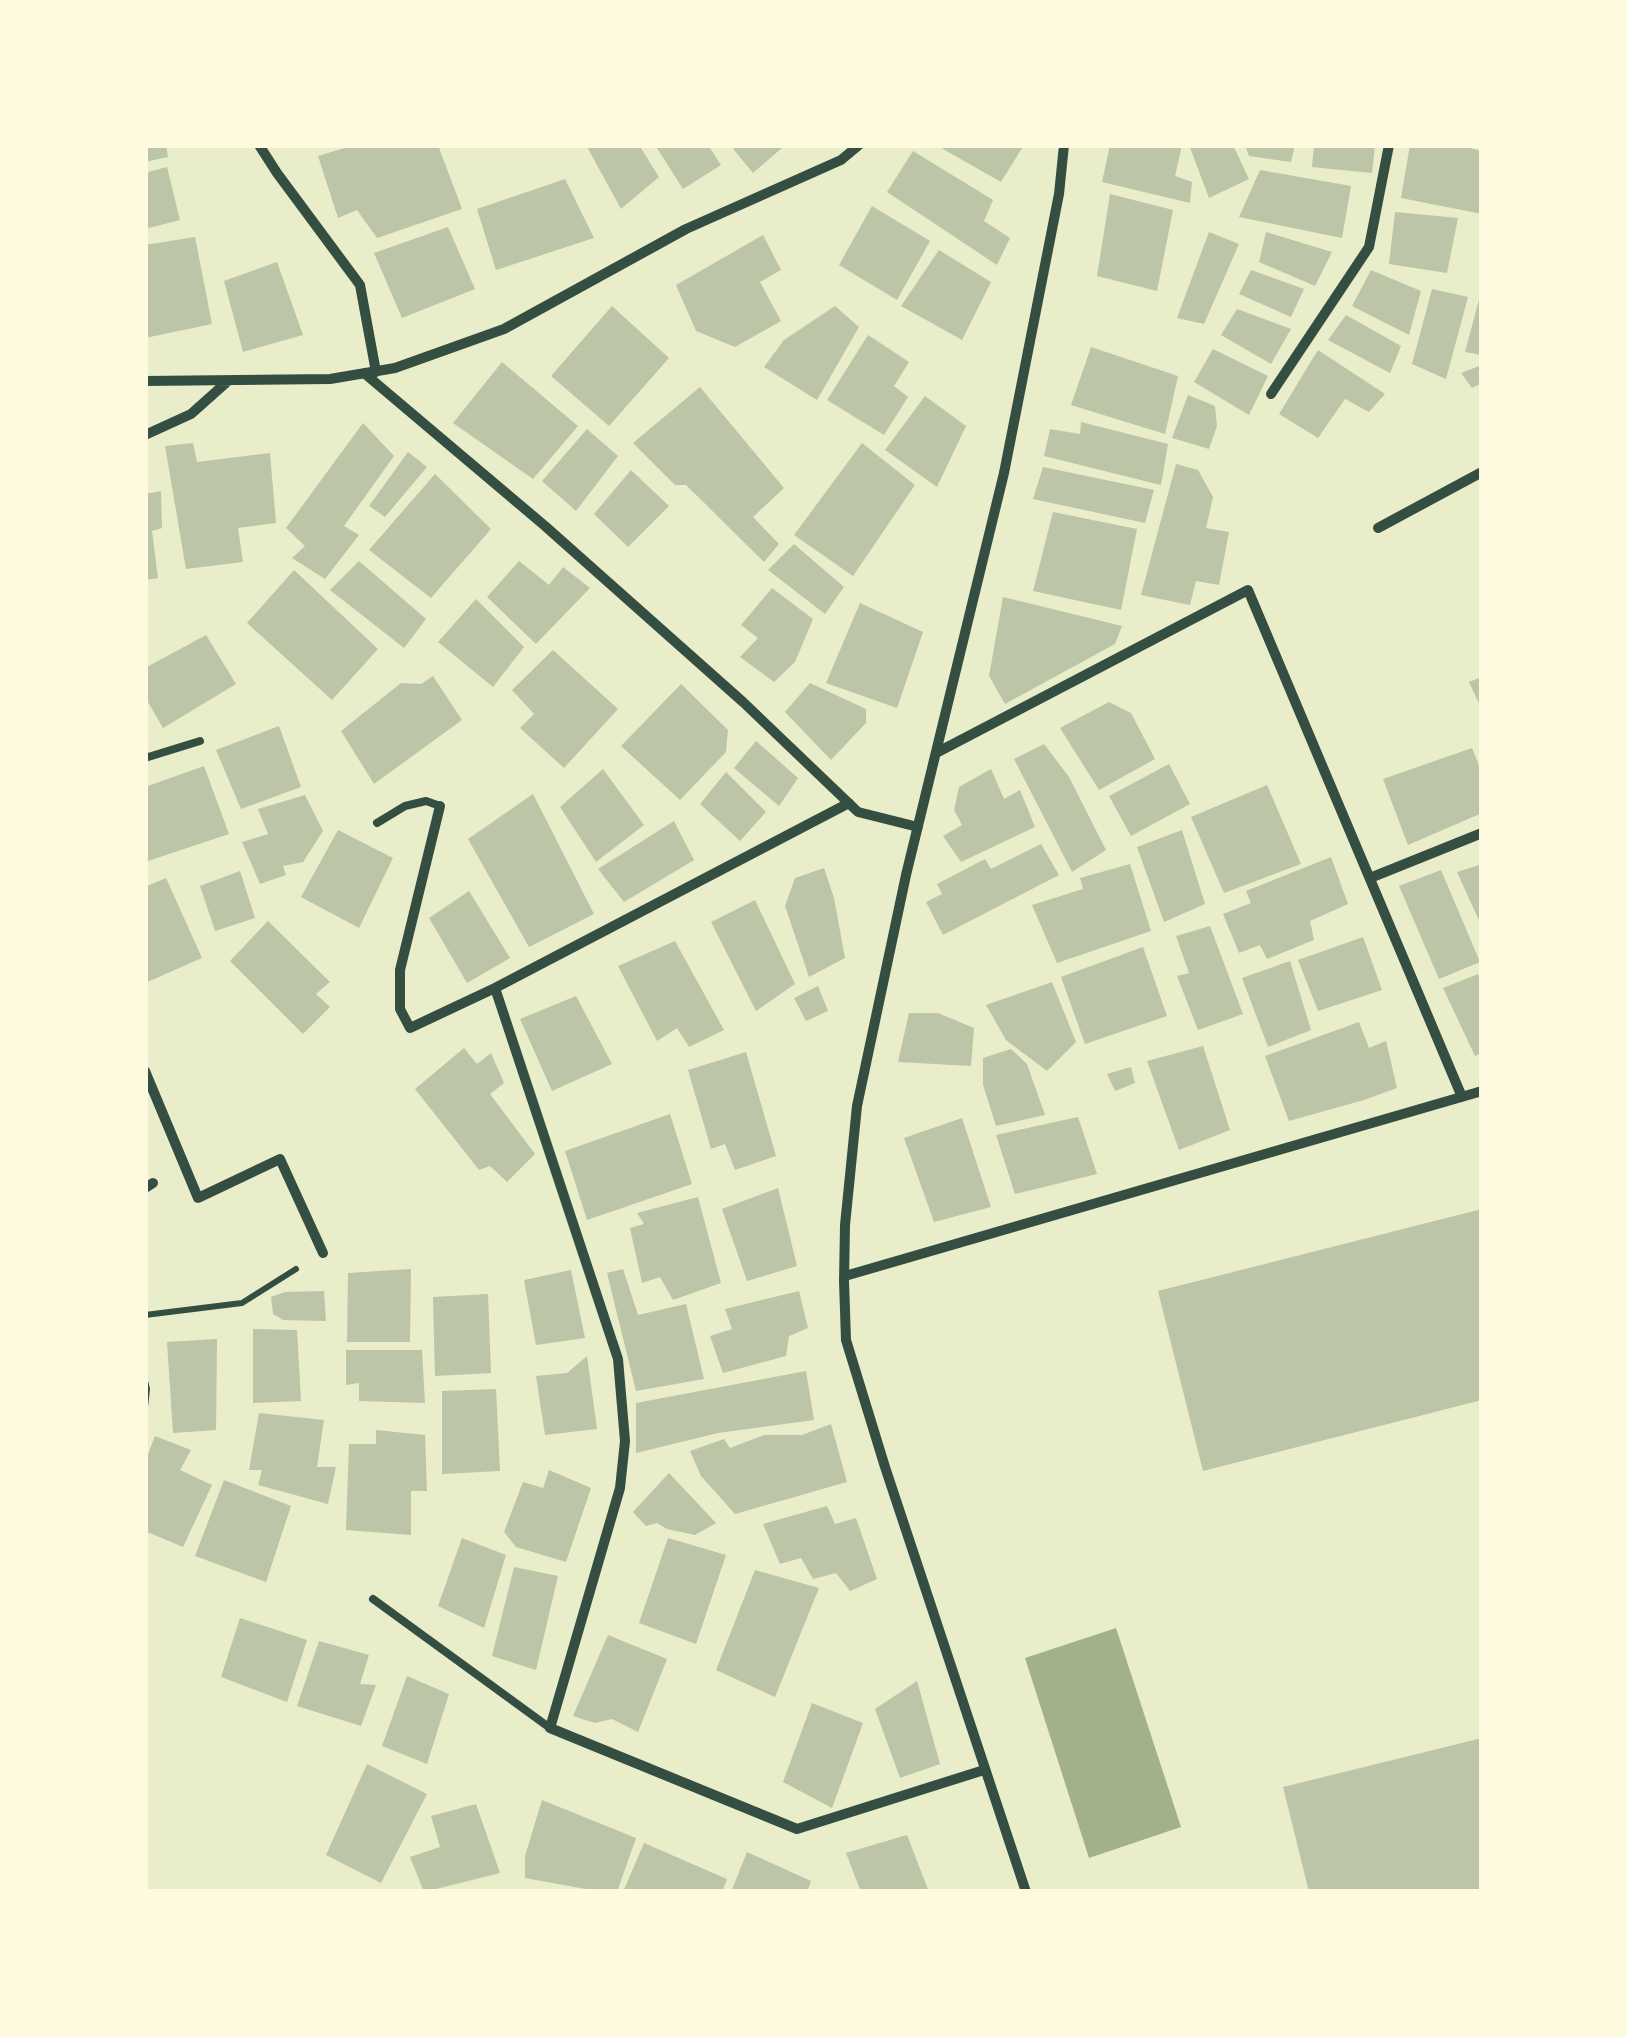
<!DOCTYPE html>
<style>
body{margin:0}
#map{position:relative;width:1627px;height:2037px;overflow:hidden;background:#e9edc9;font-family:Ubuntu,sans-serif}
canvas{display:block}
.frame{position:absolute;inset:0;border:148px solid #fefae0;pointer-events:none}
</style>
<div id="map">
<canvas width="1627" height="2037"></canvas>
<div class="frame"></div>
</div>
<script>
const ctx = document.querySelector('canvas').getContext('2d');
ctx.lineJoin = 'round';
function fill(path, color) { ctx.fillStyle = color; ctx.fill(path, 'evenodd'); }
const toPath = rows => new Path2D(rows.map(r => 'M' + r).join(''));
function stroke(path, color, width, dash) { ctx.strokeStyle = color; ctx.lineWidth = width; ctx.lineCap = dash ? 'butt' : 'round'; ctx.setLineDash(dash || []); ctx.stroke(path); }
fill(toPath([
 [1116,1628,1181,1827,1089,1858,1025,1658]
]), '#a3b18a');
fill(toPath([
 [145,145,166,145,168,157,145,162],
 [355,145,438,145,462,209,377,238,357,210,338,218,318,156],
 [586,145,639,145,659,177,621,209],
 [655,145,708,145,721,165,683,189],
 [730,145,781,145,783,147,753,173],
 [936,145,1024,145,1001,182],
 [1110,145,1182,145,1175,176,1192,182,1190,203,1102,182],
 [1189,145,1233,145,1249,179,1209,198],
 [1245,145,1295,145,1291,162,1249,156],
 [1314,145,1375,145,1372,173,1312,167],
 [1410,145,1457,145,1482,151,1482,214,1401,198],
 [913,151,993,200,984,221,1010,238,997,265,887,192],
 [167,167,180,220,145,229,145,173],
 [1260,170,1351,186,1342,238,1239,217],
 [565,179,594,238,496,270,477,209],
 [1110,194,1173,210,1157,291,1097,276],
 [872,206,930,241,897,300,839,265],
 [1395,212,1458,218,1447,273,1389,264],
 [448,227,475,289,402,318,374,253],
 [1209,232,1239,244,1204,324,1177,318],
 [1266,232,1332,252,1315,286,1259,262],
 [763,235,781,270,760,282,781,321,735,347,696,331,676,285],
 [195,237,212,324,145,338,145,245],
 [939,250,991,282,962,340,901,306],
 [277,262,303,335,243,352,224,281],
 [1251,270,1304,289,1291,317,1239,294],
 [1371,270,1421,291,1409,335,1352,306],
 [1432,289,1468,297,1446,379,1412,364],
 [1481,292,1482,292,1482,355,1465,352],
 [612,306,669,358,609,426,551,376],
 [835,306,859,327,817,400,764,367,784,340],
 [1237,309,1291,329,1271,364,1221,335],
 [1346,315,1401,346,1390,373,1328,340],
 [868,335,909,362,894,386,908,397,884,435,827,400],
 [1091,347,1178,376,1165,434,1071,405],
 [1213,349,1268,376,1249,415,1194,382],
 [1318,350,1385,394,1369,412,1345,399,1318,438,1279,414],
 [502,362,578,426,533,479,453,423],
 [1482,365,1482,383,1472,388,1461,373],
 [700,387,784,488,753,517,779,544,764,562,686,485,675,485,633,443],
 [1188,395,1215,406,1217,426,1209,449,1172,438],
 [925,396,966,426,937,487,885,450],
 [1081,422,1168,444,1161,485,1044,456,1050,429,1080,434],
 [363,423,394,456,344,526,359,535,325,579,292,558,305,546,286,528],
 [587,429,618,456,576,511,542,481],
 [193,443,197,462,270,453,276,523,238,528,243,562,186,569,165,446],
 [862,443,915,485,853,576,794,535],
 [408,452,427,467,385,517,369,506],
 [1176,464,1198,470,1213,497,1206,528,1229,532,1219,585,1196,581,1190,605,1141,595],
 [1043,467,1154,490,1145,523,1033,499],
 [631,470,669,506,628,547,594,514],
 [435,474,491,529,431,598,369,550],
 [161,491,162,528,152,531,158,578,145,580,145,494],
 [1053,512,1137,529,1121,610,1033,591],
 [794,544,844,587,825,614,768,570],
 [359,561,426,619,404,648,330,590],
 [519,561,549,585,563,567,590,588,536,644,487,597],
 [294,570,378,649,332,700,247,623],
 [772,588,813,619,795,662,774,682,740,657,758,638,741,625],
 [1003,597,1122,626,1115,644,1005,704,989,676],
 [476,599,524,647,493,687,438,642],
 [860,603,923,632,897,708,826,683],
 [206,635,236,684,163,728,145,697,145,668],
 [553,650,618,709,564,768,520,728,534,714,512,690],
 [433,676,462,720,374,784,341,731,401,683,421,684],
 [1482,677,1482,710,1469,682],
 [810,683,866,709,866,723,831,760,785,712],
 [681,684,728,730,726,752,680,800,621,746],
 [1109,702,1131,713,1155,759,1099,790,1060,728],
 [279,726,301,787,241,809,216,750],
 [756,741,798,778,779,806,734,768],
 [1044,744,1069,777,1106,850,1072,872,1014,759],
 [1472,748,1482,773,1482,813,1408,845,1383,779],
 [1169,764,1190,804,1131,836,1109,796],
 [204,766,229,834,145,862,145,787],
 [603,769,644,825,596,862,560,807],
 [991,769,1004,799,1020,790,1035,827,961,862,943,836,962,825,954,810,959,787],
 [726,772,766,812,740,841,700,804],
 [1267,785,1301,864,1224,893,1191,817],
 [533,794,594,914,529,947,468,839],
 [305,795,323,831,303,862,283,866,286,875,260,884,242,842,268,834,258,809],
 [674,821,694,860,624,902,598,869],
 [338,830,393,858,359,928,301,897],
 [1182,830,1205,904,1164,922,1137,847],
 [1041,844,1059,875,943,935,926,902,942,894,937,884,985,859,991,869],
 [1331,857,1348,904,1310,921,1314,940,1267,959,1260,945,1239,953,1223,914,1251,903,1246,891],
 [1130,864,1151,931,1057,963,1032,905,1083,889,1080,878],
 [1482,864,1482,927,1457,872],
 [824,868,834,898,845,958,809,977,785,906,795,878],
 [1441,870,1480,962,1439,979,1399,886],
 [240,871,255,918,215,931,200,886],
 [166,878,202,958,145,983,145,887],
 [469,891,510,958,467,983,429,918],
 [755,900,795,984,756,1011,711,922],
 [268,921,330,982,316,994,330,1007,303,1034,230,961],
 [1210,926,1243,1014,1198,1030,1177,976,1189,973,1176,936],
 [1363,937,1382,990,1318,1011,1298,960],
 [675,941,724,1030,689,1047,677,1028,657,1041,618,966],
 [1143,947,1167,1016,1085,1044,1061,977],
 [1290,961,1311,1030,1268,1047,1242,978],
 [1478,974,1482,982,1482,1053,1475,1056,1443,988],
 [1052,982,1076,1042,1047,1071,1006,1040,986,1005],
 [818,986,828,1011,806,1021,794,998],
 [576,996,612,1064,552,1091,520,1019],
 [909,1013,938,1013,974,1028,971,1066,898,1062],
 [1359,1022,1369,1048,1386,1041,1397,1088,1364,1100,1289,1121,1265,1056],
 [1203,1046,1230,1130,1179,1150,1147,1061],
 [464,1048,477,1064,491,1053,504,1083,490,1094,535,1154,507,1182,490,1166,479,1170,415,1089],
 [1011,1049,1027,1064,1045,1115,996,1126,983,1085,983,1058],
 [746,1052,776,1156,735,1170,725,1144,711,1149,688,1070],
 [1131,1067,1135,1083,1115,1091,1107,1074],
 [670,1114,692,1184,587,1220,565,1151],
 [1078,1117,1097,1174,1015,1194,996,1135],
 [962,1118,991,1207,934,1222,904,1138],
 [778,1188,797,1266,747,1281,722,1209],
 [698,1197,721,1283,673,1300,660,1277,642,1283,630,1228,644,1224,637,1213],
 [1482,1209,1482,1400,1203,1471,1158,1291],
 [411,1269,410,1342,347,1342,348,1273],
 [623,1269,638,1315,686,1304,704,1379,636,1391,607,1273],
 [571,1270,585,1338,536,1345,524,1280],
 [324,1291,326,1321,283,1320,273,1314,271,1297,285,1292],
 [799,1291,808,1328,789,1336,786,1356,723,1373,710,1336,732,1329,725,1309],
 [488,1294,491,1373,435,1376,433,1297],
 [253,1329,297,1330,301,1401,253,1403],
 [217,1339,216,1430,173,1433,167,1342],
 [346,1350,422,1350,425,1403,359,1401,359,1383,346,1385],
 [587,1356,597,1429,545,1435,536,1376,567,1373],
 [806,1371,814,1420,718,1433,636,1453,636,1403],
 [496,1389,500,1471,442,1474,442,1391],
 [259,1413,324,1420,317,1467,336,1467,328,1504,258,1485,262,1470,249,1470],
 [831,1424,847,1482,735,1514,701,1476,690,1451,724,1439,730,1448,764,1435,802,1435],
 [376,1430,425,1435,427,1491,411,1491,411,1535,346,1530,349,1444,376,1444],
 [155,1436,191,1450,180,1470,212,1485,183,1547,145,1531,145,1462],
 [549,1470,591,1488,566,1562,516,1547,504,1532,523,1482,543,1488],
 [669,1473,716,1523,695,1535,667,1529,657,1523,646,1526,633,1512],
 [224,1480,291,1506,266,1582,195,1556],
 [827,1506,835,1524,856,1518,877,1579,850,1591,836,1573,813,1579,801,1558,780,1564,763,1524],
 [462,1538,506,1555,484,1628,438,1606],
 [668,1538,726,1555,696,1644,639,1623],
 [514,1567,558,1576,536,1670,492,1656],
 [755,1570,819,1588,775,1697,716,1670],
 [240,1618,307,1640,287,1702,221,1677],
 [608,1635,667,1659,638,1732,612,1719,595,1723,573,1716],
 [319,1641,369,1655,360,1684,376,1685,361,1726,297,1706],
 [407,1676,449,1694,427,1764,382,1746],
 [917,1681,940,1764,900,1778,875,1709],
 [812,1703,863,1723,832,1808,783,1782],
 [1482,1738,1482,1892,1309,1892,1283,1787],
 [367,1764,427,1794,381,1883,326,1855],
 [542,1800,636,1838,617,1892,602,1892,525,1878,525,1856],
 [476,1804,500,1873,424,1892,410,1857,440,1847,431,1816],
 [907,1835,929,1892,861,1892,846,1853],
 [644,1843,727,1879,722,1892,623,1892],
 [747,1852,811,1881,807,1892,731,1892]
]), '#bcc5a7');
stroke(toPath([
 [145,1315,242,1303,296,1269],
 [145,1381,147,1389,145,1407]
]), '#344e41', 6);
stroke(toPath([
 [145,758,200,741],
 [377,823,405,806,426,801,440,806],
 [373,1599,550,1728]
]), '#344e41', 8);
stroke(toPath([
 [259,145,277,173,360,285,376,372],
 [364,373,545,526,743,702,858,812,918,827],
 [145,381,330,379,395,368,504,329,686,229,841,160,859,145],
 [1271,394,1369,247,1389,145],
 [145,435,191,414,228,381],
 [1378,528,1482,472],
 [936,753,1248,590,1462,1097],
 [440,806,400,970,400,1009,410,1028,495,988,849,803],
 [1370,878,1482,833],
 [495,988,618,1359,625,1441,620,1488,550,1728,797,1829,984,1770],
 [145,1071,198,1198,280,1159,323,1253],
 [145,1188,153,1183],
 [845,1276,1482,1091],
 [1026,1892,885,1467,846,1340,844,1281,845,1225,857,1106,906,875,1004,473,1059,194,1064,145]
]), '#344e41', 10);
</script>
